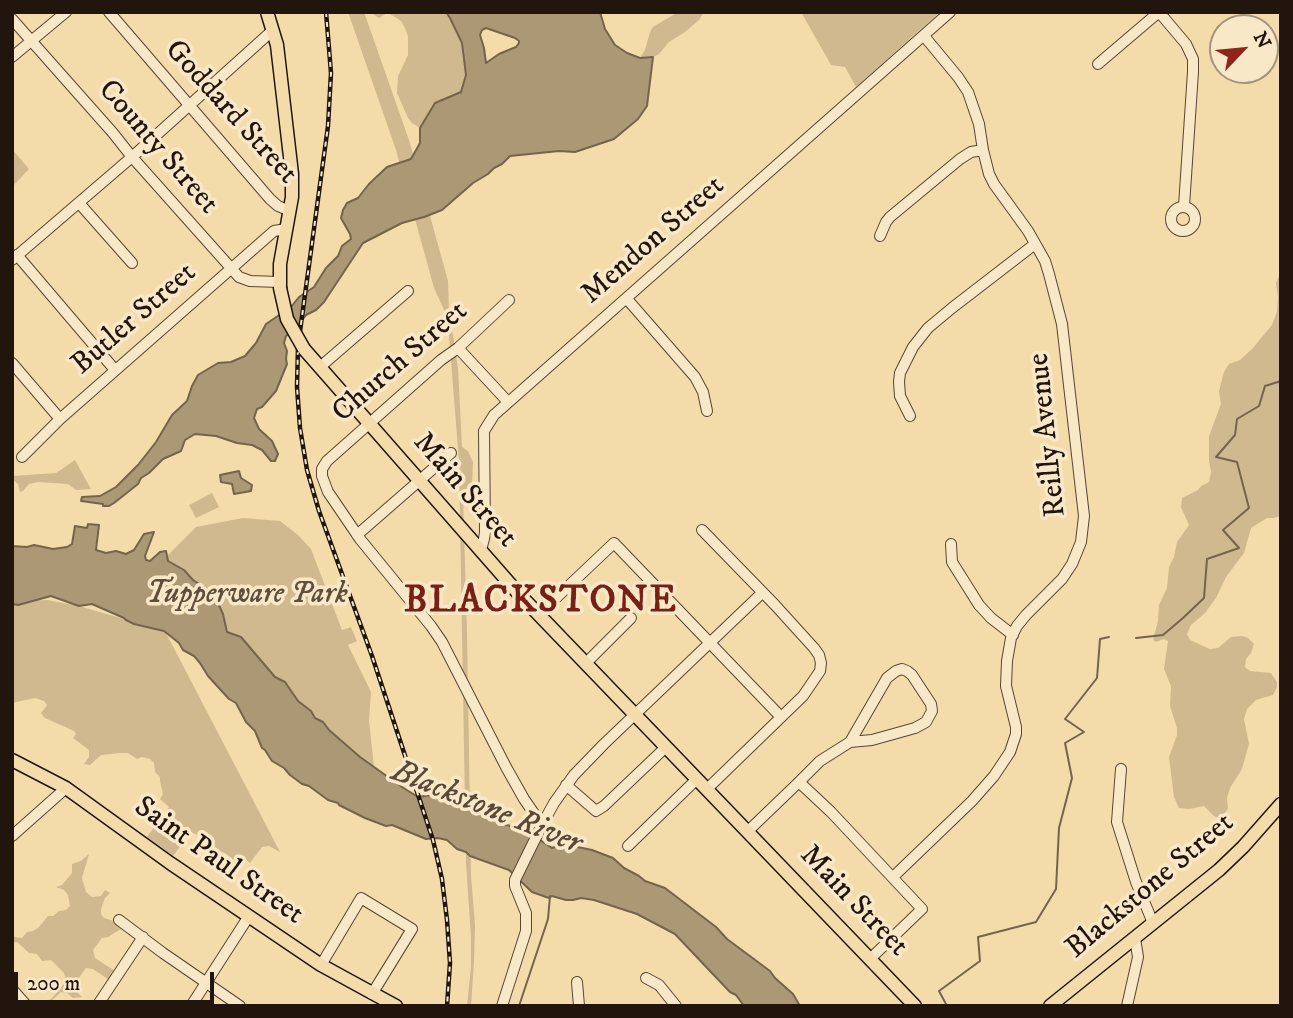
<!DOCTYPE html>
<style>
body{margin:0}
#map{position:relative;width:1293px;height:1018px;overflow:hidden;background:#f4dbaa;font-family:"IM FELL DW Pica",serif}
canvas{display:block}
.frame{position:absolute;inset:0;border:14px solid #22150e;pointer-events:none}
.north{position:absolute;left:1209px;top:14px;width:70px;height:70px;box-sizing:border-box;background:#f8e8c8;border:2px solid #a2947e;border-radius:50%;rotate:64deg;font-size:19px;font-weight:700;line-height:28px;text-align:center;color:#22150e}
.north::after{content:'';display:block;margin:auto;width:24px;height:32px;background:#8f2418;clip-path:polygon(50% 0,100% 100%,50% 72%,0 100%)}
.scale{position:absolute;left:14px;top:972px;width:200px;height:32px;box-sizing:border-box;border:4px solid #22150e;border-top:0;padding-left:9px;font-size:21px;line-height:24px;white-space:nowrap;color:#22150e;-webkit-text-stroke:5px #f8e8c8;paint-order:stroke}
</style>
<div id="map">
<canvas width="1293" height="1018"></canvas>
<div class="frame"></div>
<div class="north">N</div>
<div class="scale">200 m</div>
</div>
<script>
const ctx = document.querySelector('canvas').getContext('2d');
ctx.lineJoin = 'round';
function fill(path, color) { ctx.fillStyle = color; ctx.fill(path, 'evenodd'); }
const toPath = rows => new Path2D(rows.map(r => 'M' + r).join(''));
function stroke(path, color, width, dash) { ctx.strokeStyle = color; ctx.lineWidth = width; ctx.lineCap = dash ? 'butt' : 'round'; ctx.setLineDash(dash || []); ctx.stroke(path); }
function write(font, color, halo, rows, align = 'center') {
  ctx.font = font + ' "IM FELL DW Pica",serif'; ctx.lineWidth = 7; ctx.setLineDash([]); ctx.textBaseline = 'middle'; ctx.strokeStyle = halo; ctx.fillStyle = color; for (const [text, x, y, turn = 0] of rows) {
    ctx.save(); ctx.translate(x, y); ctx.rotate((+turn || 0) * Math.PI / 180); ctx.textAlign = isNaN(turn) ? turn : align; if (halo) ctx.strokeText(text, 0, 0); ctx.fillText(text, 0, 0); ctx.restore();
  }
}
fill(toPath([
 [348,12,364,12,410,143,448,281,449,310,458,368,462,447,468,451,473,462,472,488,470,491,463,495,467,631,471,876,475,925,474,962,471,1006,467,1006,471,967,471,938,466,862,459,461,449,335,445,312,434,288,396,150],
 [370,12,446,12,450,18,462,43,466,75,461,92,435,103,420,128,412,123,408,118,397,93,398,76,408,55,408,36,405,28,401,21,390,14,387,13,379,18],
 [678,12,704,12,699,20,685,32,669,42,659,54,653,57,640,58,645,50,650,32,653,27],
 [801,12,940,12,856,87,845,67,831,65],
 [12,149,29,169,12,187],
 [1281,272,1281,516,1273,518,1267,518,1251,528,1244,553,1226,577,1216,598,1205,613,1191,625,1187,634,1190,640,1210,649,1218,648,1231,637,1242,636,1248,638,1254,644,1251,653,1246,659,1245,667,1250,671,1271,673,1277,682,1277,687,1273,695,1256,700,1247,709,1244,719,1249,744,1242,769,1230,788,1227,798,1228,809,1221,817,1215,817,1204,806,1189,809,1179,808,1174,797,1169,757,1177,735,1177,728,1170,706,1171,686,1164,669,1168,641,1164,639,1156,642,1153,640,1158,621,1159,605,1167,588,1169,567,1174,557,1177,542,1189,525,1181,507,1182,498,1198,490,1201,486,1209,482,1211,472,1209,461,1209,436,1221,404,1219,391,1224,372,1229,364,1240,360,1252,349,1272,325,1277,311,1278,297,1276,283],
 [75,460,91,489,76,490,68,484,38,482,29,484,23,491,20,492,18,484,12,479,12,476,56,473],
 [212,493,219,507,196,518,189,505],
 [243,518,280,521,298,535,311,549,342,630,351,627,357,641,348,645,371,692,369,720,375,777,160,584,167,556,196,527],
 [47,600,79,606,165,631,280,852,269,846,262,847,250,863,244,858,235,861,225,853,219,851,208,840,191,832,173,856,147,837,169,807,160,799,163,794,160,781,160,777,155,772,154,763,150,759,142,757,137,759,128,753,121,753,101,755,90,765,84,764,89,757,89,750,73,738,76,734,74,731,45,718,41,713,47,705,44,701,35,698,12,703,12,601],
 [89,854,82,878,86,892,92,897,101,896,105,890,110,893,105,898,101,909,101,914,104,918,117,922,124,927,108,937,102,938,93,950,95,958,118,973,112,982,93,969,86,968,75,983,78,993,82,997,73,998,67,993,61,992,46,1006,40,1006,52,998,64,984,66,980,64,973,51,960,42,961,37,954,29,953,17,942,12,943,12,934,15,937,22,938,27,932,33,931,38,928,48,916,53,916,59,911,66,910,70,906,68,895,64,890,56,887,62,885,72,873,72,864,81,861]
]), '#d0b98f');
const water = toPath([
 [446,12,600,12,605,29,615,45,627,53,640,58,653,57,647,106,638,119,614,139,575,152,559,151,510,156,502,164,494,168,488,174,473,183,442,210,424,217,402,223,363,243,324,302,316,310,306,315,292,332,286,336,284,343,287,351,286,359,287,364,276,391,262,407,257,409,254,418,259,429,272,441,278,454,275,461,271,461,262,450,252,445,237,443,216,436,195,434,185,440,181,451,163,459,149,473,141,478,138,484,114,503,109,506,103,506,103,504,81,501,82,497,100,496,116,487,138,465,156,442,172,415,187,401,192,386,198,375,218,363,231,362,245,356,256,343,266,324,291,307,299,297,314,287,326,268,338,256,342,246,351,239,350,234,341,218,343,210,347,203,358,198,369,184,387,167,411,159,420,143,420,128,435,103,461,92,466,75,462,43,450,18,446,12],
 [486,28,515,38,519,41,519,43,516,47,499,54,486,63,484,48,480,35,482,30,486,28],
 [239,471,241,478,252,485,251,491,234,494,232,484,221,482,220,475,239,471],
 [88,524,99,525,96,550,106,553,116,551,126,554,134,550,144,534,154,532,145,556,146,560,150,561,160,552,166,551,168,561,184,570,193,580,210,591,215,597,223,614,227,632,241,637,275,677,285,682,298,701,311,711,315,718,323,722,329,730,360,757,402,787,418,797,432,795,443,797,458,804,487,812,506,825,522,828,552,848,563,844,592,850,613,858,624,868,639,876,645,881,665,888,716,927,727,939,770,971,775,978,793,994,800,1006,744,1006,736,995,730,992,710,971,675,934,637,914,594,900,581,898,573,900,566,900,552,896,549,898,532,892,509,870,470,856,466,852,457,849,447,840,438,838,426,839,392,825,386,826,365,818,339,805,338,803,328,800,309,786,302,784,290,775,284,768,272,761,265,750,262,748,255,731,246,722,236,703,229,699,208,676,200,663,194,656,183,650,179,643,164,631,134,624,126,620,124,618,92,604,79,606,51,596,18,605,12,604,12,546,27,547,34,545,53,549,67,547,72,544,75,526,87,528,88,524]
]);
fill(water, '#ad9875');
stroke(water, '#75644c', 2);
stroke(toPath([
 [1136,638,1163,635,1183,618,1204,598,1207,559,1239,548,1223,530,1249,508,1237,462,1216,457,1235,435,1237,419,1259,406,1265,386,1281,381],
 [519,1006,548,919,550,896],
 [947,1006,939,991,980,961,978,937,1036,922,1056,889,1059,828,1072,778,1065,743,1084,732,1065,719,1097,678,1100,639,1109,637]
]), '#75644c', 2);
const minor = toPath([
 [109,12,270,199,278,206,290,211],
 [1159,12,1186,44,1193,59,1193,72,1184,206],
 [12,19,113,133,132,157,239,277,250,281,280,282],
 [12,57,66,12],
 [1098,64,1159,12],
 [79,203,132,263],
 '1171 219a12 12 0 1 1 24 0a12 12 0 1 1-24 0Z',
 [880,236,886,222,890,217,960,159,971,152,983,150],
 [17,255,115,370],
 [12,260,132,157,273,30],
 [627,299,695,377,703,392,707,411],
 [458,348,508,402],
 [12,363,60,419],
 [320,367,408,291],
 [910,416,900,396,899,382,900,373,913,347,928,328,952,308,1035,244],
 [22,457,60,419,274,231,286,229],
 [702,530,775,605,814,648,819,655,821,663,820,671,803,696,707,789],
 [357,535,451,453],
 [951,544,952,562,979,605,991,618,1013,635],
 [481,550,484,539,485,532,484,431,494,415,950,12],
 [539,614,614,543,781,717],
 [586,663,631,618],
 [1121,769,1117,822,1136,882,1153,923],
 [799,782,820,761,850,742,872,740,915,728,926,722,932,711,931,704,912,675,907,671,902,669,896,671,887,678,850,742],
 [566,785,596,811,604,806,666,747],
 [542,825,554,803,574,775,604,744,762,593],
 [748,831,799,782,831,812,922,909,871,958],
 [12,836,66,788],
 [628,846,697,779],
 [893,877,972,801,994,776,1010,752,1016,734,1016,727,1006,686,1007,661,1011,638,1017,626,1026,615,1062,579,1072,564,1081,542,1084,516,1062,324,1049,274,1045,261,1028,231,994,184,989,174,983,150,979,124,968,92,958,77,924,36],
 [119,920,163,953,240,1006],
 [321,965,361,898,412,929,372,994],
 [646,978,659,985,676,1006],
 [577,982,579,1006],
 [12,989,27,1006],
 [97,1006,143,937],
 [191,1006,249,916],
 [502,1006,526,931,526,913,515,886,515,880,542,825,524,799,506,767,442,642,431,626,360,539,328,492,322,476,322,469,327,461,441,360,458,348,509,300],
 [1127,1006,1138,957,1135,938]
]);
const major = toPath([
 [267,12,277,45,292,174,292,197,280,264,280,288],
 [304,349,518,593,915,1006],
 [12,760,66,788,170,863,321,965,396,1006],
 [1050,1006,1219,870,1243,847,1281,804]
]);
stroke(minor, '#564635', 12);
stroke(major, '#22150e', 15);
stroke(minor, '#f8e8c8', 10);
stroke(major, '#f4dbaa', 12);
const rail = toPath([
 [326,12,331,73,328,126,298,346,297,387,300,428,307,470,319,511,372,656,433,840,442,879,447,920,450,963,447,1006]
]);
stroke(rail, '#22150e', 4.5);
stroke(rail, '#f8e8c8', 2, [5]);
const majorBridge = toPath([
 [280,288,287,319,304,349]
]);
stroke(majorBridge, '#22150e', 15, []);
stroke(majorBridge, '#f4dbaa', 12);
write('30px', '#22150e', '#f8e8c8', [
 ["Goddard Street",230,113,48],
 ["County Street",157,148,49],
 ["Mendon Street",654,241,-41],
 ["Butler Street",135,320,-41],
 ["Church Street",401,363,-41],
 ["Reilly Avenue",1049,435,-96],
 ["Main Street",464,491,49],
 ["Saint Paul Street",218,862,35],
 ["Blackstone Street",1151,887,-40],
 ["Main Street",853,902,46]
]);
write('italic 30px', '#5f4e3b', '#f8e8c8', [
 ["Tupperware Park",247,596]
]);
write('italic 32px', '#5a4937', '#f8e8c8', [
 ["Blackstone River",486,809,22]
]);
ctx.letterSpacing = '2px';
write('bold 37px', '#7a1f14', '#f8e8c8', [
 ["BLACKSTONE",541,603]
]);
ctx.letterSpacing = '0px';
</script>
